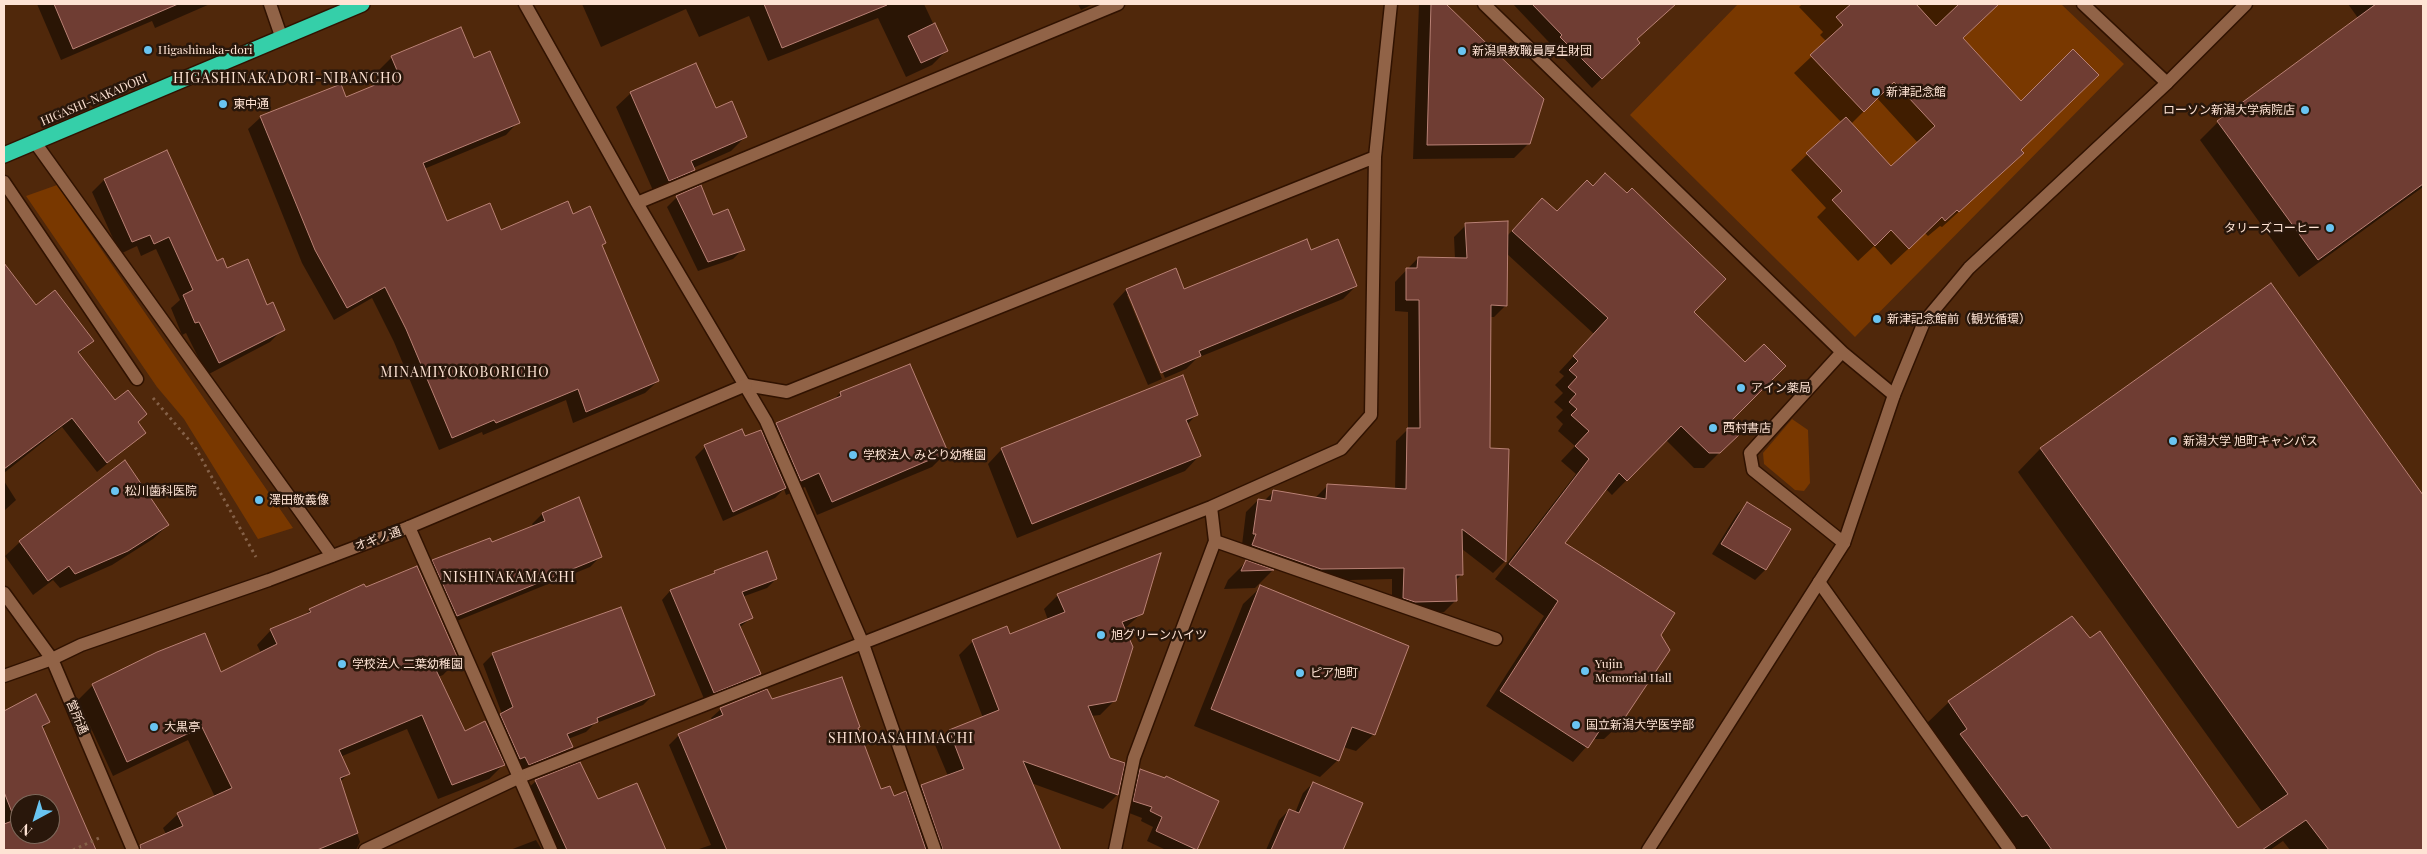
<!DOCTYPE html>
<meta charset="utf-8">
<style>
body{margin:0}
#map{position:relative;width:2427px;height:854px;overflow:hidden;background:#50280b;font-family:"Playfair Display",serif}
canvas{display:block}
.frame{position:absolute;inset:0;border:5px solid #fee3d4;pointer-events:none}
.north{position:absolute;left:10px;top:794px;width:50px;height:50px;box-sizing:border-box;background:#29170b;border:1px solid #7e695b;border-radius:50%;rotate:219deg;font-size:14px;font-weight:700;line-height:20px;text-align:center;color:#fee3d4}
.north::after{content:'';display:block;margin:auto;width:18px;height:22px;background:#69c4f1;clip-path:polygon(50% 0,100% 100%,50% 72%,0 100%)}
</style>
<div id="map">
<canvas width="2427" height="854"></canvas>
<div class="frame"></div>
<div class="north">N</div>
</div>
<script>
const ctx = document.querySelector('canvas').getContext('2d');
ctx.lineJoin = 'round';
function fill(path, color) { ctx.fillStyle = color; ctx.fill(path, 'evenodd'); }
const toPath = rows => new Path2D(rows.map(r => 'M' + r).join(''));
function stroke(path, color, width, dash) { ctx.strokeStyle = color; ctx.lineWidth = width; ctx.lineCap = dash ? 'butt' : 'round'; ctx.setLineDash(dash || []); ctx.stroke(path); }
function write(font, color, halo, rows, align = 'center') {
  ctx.font = font + ' "Playfair Display","Noto Sans JP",serif'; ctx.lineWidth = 5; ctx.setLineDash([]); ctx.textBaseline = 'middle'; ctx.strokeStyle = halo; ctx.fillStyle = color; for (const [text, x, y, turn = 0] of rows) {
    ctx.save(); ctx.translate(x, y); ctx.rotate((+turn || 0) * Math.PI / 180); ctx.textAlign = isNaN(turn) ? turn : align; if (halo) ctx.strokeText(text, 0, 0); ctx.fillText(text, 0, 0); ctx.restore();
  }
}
fill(toPath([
 [1738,4,2061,4,2124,64,1855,337,1630,115],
 [57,185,293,528,258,539,184,419,157,387,26,196],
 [1792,419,1808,430,1810,483,1804,491,1795,490,1764,464,1763,453]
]), '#793800');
fill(toPath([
 [37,4,210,4,155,28,152,21,61,60],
 [582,4,924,4,946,51,932,65,906,77,878,18,768,61,749,16,699,37,686,9,601,47],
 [1078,4,1093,4,1081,10],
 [1419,4,1444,4,1543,99,1529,143,1514,158,1413,159],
 [1513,4,1675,4,1635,40,1638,43,1592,88],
 [1802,4,1998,4,1962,39,2020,150,2006,169,1942,227,1940,226,1928,236,1925,233,1891,265,1874,246,1858,261,1817,217,1826,208,1791,170,1841,122,1794,73,1827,42,1820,35,1823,32,1799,7],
 [1877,98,1918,143,1891,168,1851,124],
 [2348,4,2423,4,2423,187,2299,277,2200,140,2218,122,2358,18],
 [392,57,473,59,518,122,506,135,424,169,447,223,501,231,573,215,601,246,658,381,645,393,573,423,566,400,483,435,482,432,439,450,394,342,372,298,334,320,302,263,248,129,261,117,345,99,385,82,379,70],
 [631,93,716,110,746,136,731,151,693,168,694,170,679,184,655,195,616,107],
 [104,180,227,270,267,307,283,329,270,342,207,375,186,333,182,335,171,308,180,300,156,249,141,256,137,246,120,254,92,192],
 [677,197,713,217,743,249,733,259,698,271,667,207],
 [1557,213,1692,312,1728,422,1739,433,1704,468,1694,468,1666,440,1612,495,1605,488,1564,543,1659,635,1619,725,1604,739,1593,739,1573,762,1486,706,1544,616,1495,579,1576,474,1561,461,1575,446,1558,431,1563,424,1556,417,1563,410,1554,402,1563,393,1555,385,1564,376,1559,372,1594,334,1506,253,1506,305,1494,317,1489,317,1489,450,1505,561,1493,573,1462,549,1462,574,1455,581,1456,600,1444,612,1403,614,1392,610,1392,579,1309,581,1241,557,1245,546,1242,545,1246,512,1258,500,1264,501,1274,491,1315,498,1327,486,1395,490,1396,441,1408,429,1408,312,1395,311,1395,282,1418,258,1455,259,1454,237,1466,225,1506,237,1528,214],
 [1311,251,1356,286,1343,299,1197,358,1186,369,1165,378,1129,295,1127,295,1162,379,1148,385,1113,304,1126,290,1175,270,1184,290],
 [2271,285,2423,497,2423,850,2290,850,2283,841,2270,850,2013,850,1926,724,1949,702,2237,830,2263,813,2018,472,2040,449],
 [68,308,92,341,78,354,114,402,145,433,97,472,62,427,4,473,4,358],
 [840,393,947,452,932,467,817,515,805,487,786,495,784,489,775,498,723,521,695,457,705,447,745,438,763,438,777,424,833,401],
 [1196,415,1187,425,1199,456,1185,471,1017,538,988,464,1002,449],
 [4,481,16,500,4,511],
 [1747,504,1789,529,1765,570,1755,580,1712,554,1737,514],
 [542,514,600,557,590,567,447,625,423,571,433,561,491,544,533,526,532,524],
 [168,525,153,539,112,565,60,588,53,580,33,595,5,556,20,542],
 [1246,562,1272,571,1255,588,1224,589,1228,580],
 [715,572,776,579,767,588,742,597,751,618,739,628,759,674,750,683,705,701,662,600,670,591,710,577],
 [1261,587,1374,734,1356,751,1343,747,1338,760,1320,777,1194,726,1243,604],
 [1058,595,1142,613,1124,629,1115,700,1100,715,1091,716,1109,759,1123,764,1117,795,1103,809,1031,783,1060,850,951,850,950,848,944,850,696,850,711,845,669,745,679,735,712,721,711,718,721,709,771,701,856,728,881,791,893,798,908,801,922,787,948,776,935,745,949,731,983,718,959,655,973,641,1009,636,1048,620,1044,609],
 [310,610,457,660,443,675,438,677,464,732,503,765,489,779,438,799,407,729,340,757,348,774,340,782,360,842,356,850,162,850,160,846,168,838,163,828,178,814,215,797,188,740,113,776,78,700,93,685,220,673,261,653,257,645,271,630,304,616],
 [493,654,653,695,643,705,594,724,586,732,568,739,572,747,562,757,518,774,491,725,502,714,483,664],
 [36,696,49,722,42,729,94,850,4,850,4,712],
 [20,804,50,804,50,834,20,834],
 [1140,770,1196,850,1166,850,1147,841,1153,827,1141,821,1142,818,1124,811,1130,780],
 [536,781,597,801,637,784,664,850,546,850,526,790],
 [1313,783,1343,845,1339,850,1266,850,1279,820,1289,810,1295,813,1303,793],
 [536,840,542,850,510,850]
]), '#0007');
const building = toPath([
 [54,4,178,4,73,49,54,4],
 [764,4,887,4,887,5,782,48,764,4],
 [1431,4,1446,4,1544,99,1530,144,1427,145,1431,4],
 [1532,4,1676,4,1637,39,1640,43,1602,79,1560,37,1562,35,1532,4],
 [1851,4,1916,4,1936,26,1959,4,1999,4,1963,38,2021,101,2073,49,2099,75,2021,150,2024,153,1959,212,1957,210,1945,221,1942,217,1909,249,1891,230,1875,246,1832,200,1842,191,1806,153,1846,117,1891,166,1935,126,1894,82,1864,112,1810,55,1843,25,1836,17,1851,4],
 [2376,4,2423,4,2423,184,2318,260,2217,121,2376,4],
 [935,23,948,51,921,63,908,36,935,23],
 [461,27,474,58,490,51,520,123,423,163,447,221,490,203,501,230,568,201,573,214,590,206,606,243,602,245,659,381,586,412,578,389,496,423,494,420,452,438,406,329,385,287,347,308,315,250,260,116,341,84,346,97,399,75,391,56,461,27],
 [696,63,716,108,732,101,747,137,691,161,695,170,669,181,630,92,696,63],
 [167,150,217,261,223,258,227,268,248,259,267,305,273,302,285,330,219,363,199,322,195,323,183,295,193,290,169,237,154,244,150,235,132,242,104,179,167,150],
 [1605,173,1627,193,1632,188,1726,279,1694,312,1745,362,1764,344,1786,366,1730,422,1741,433,1720,453,1709,453,1681,426,1627,481,1619,473,1565,543,1675,613,1661,635,1670,650,1620,725,1604,724,1588,748,1500,691,1558,601,1509,564,1589,459,1575,446,1589,431,1571,415,1577,409,1569,402,1576,394,1568,387,1577,377,1569,370,1578,361,1573,356,1608,318,1512,231,1542,198,1557,211,1587,180,1593,186,1605,173],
 [701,185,713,215,728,209,745,250,708,262,676,196,701,185],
 [1508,221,1507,306,1491,305,1490,448,1509,449,1506,562,1462,529,1463,575,1456,575,1457,601,1415,602,1403,598,1404,568,1321,569,1252,545,1256,534,1253,534,1258,499,1271,501,1273,490,1326,499,1327,484,1406,489,1407,428,1420,428,1419,300,1406,300,1406,268,1417,268,1418,257,1467,258,1465,223,1508,221],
 [1307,239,1311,250,1338,239,1357,286,1199,351,1201,356,1161,373,1126,289,1176,268,1184,289,1307,239],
 [4,263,36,305,55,290,94,341,78,352,115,400,128,390,147,414,138,422,146,433,107,463,72,418,4,469,4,263],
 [2271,283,2423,495,2423,850,2329,850,2306,820,2262,850,2052,850,2027,815,2022,817,1960,734,1967,729,1948,701,2072,616,2090,638,2100,631,2238,828,2288,794,2040,448,2271,283],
 [910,364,948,452,832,502,819,473,801,481,776,423,841,396,840,392,910,364],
 [1183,375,1198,415,1186,420,1201,456,1032,524,1001,448,1183,375],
 [742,429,745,436,761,430,786,488,733,512,704,445,742,429],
 [125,460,169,525,128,551,75,574,69,566,48,581,19,541,125,460],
 [579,497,602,557,457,616,432,560,490,538,492,542,545,521,542,513,579,497],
 [1747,502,1791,529,1766,570,1721,544,1747,502],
 [767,551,777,579,742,592,753,618,739,624,761,674,714,693,670,590,715,573,714,571,767,551],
 [1161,553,1143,614,1122,622,1133,647,1116,701,1088,706,1110,758,1125,763,1118,795,1023,761,1061,850,943,850,921,785,964,769,949,730,999,710,972,640,1007,626,1010,634,1065,612,1057,594,1161,553],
 [1246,560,1274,570,1241,571,1246,560],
 [417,566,459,661,436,670,465,731,485,721,505,765,452,785,422,715,339,750,350,774,340,778,358,833,317,850,141,850,140,845,183,826,177,813,232,788,202,727,127,762,92,684,157,652,205,633,221,672,277,644,270,629,311,612,309,609,364,584,366,587,417,566],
 [1260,585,1409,646,1375,735,1352,727,1339,761,1211,709,1260,585],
 [621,607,655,695,597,718,598,722,567,734,573,747,529,765,525,757,520,759,500,714,513,707,492,653,621,607],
 [842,677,860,727,858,728,881,789,890,786,894,796,906,791,926,850,727,850,678,734,723,715,720,708,767,689,772,699,842,677],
 [36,694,50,722,42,726,96,850,4,850,4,824,15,820,4,792,4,711,36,694],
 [20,804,50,804,50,834,20,834,20,804],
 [580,762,598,799,637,783,666,850,567,850,535,780,580,762],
 [1140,769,1165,778,1166,776,1219,801,1197,850,1156,831,1162,817,1150,811,1152,807,1133,801,1140,769],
 [1313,782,1363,803,1343,850,1271,850,1289,809,1299,813,1313,782]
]);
fill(building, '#6f3d33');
stroke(building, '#b98175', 1);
const lane = toPath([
 [1819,582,2010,850]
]);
const street = toPath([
 [270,4,281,36],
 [525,4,637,203,766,421,863,644,935,850],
 [1484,4,1842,352,1894,395],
 [2083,4,2167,83],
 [34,141,332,556],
 [4,182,137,379],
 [637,203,1118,4],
 [1842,352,1750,453,1753,470,1844,543],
 [746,385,787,392,1375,157],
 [409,527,551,850],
 [1215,541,1496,639],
 [520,777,1211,507,1341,449,1371,415,1375,157,1391,4],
 [1115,850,1134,758,1215,541,1211,507]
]);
const secondary = toPath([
 [4,593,52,659,133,850],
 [4,676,52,659,81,645,269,580,409,527,746,385],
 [365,850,520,777],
 [1648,850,1844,543,1894,395,1924,322,1969,268,2167,83,2246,4]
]);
const highway = toPath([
 [4,155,362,4]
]);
stroke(lane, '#301200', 15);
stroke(street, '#301200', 15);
stroke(secondary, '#301200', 15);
stroke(highway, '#301200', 18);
stroke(toPath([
 [153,398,195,447,256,557],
 [73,850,99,838]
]), '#856148', 3, [2.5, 4]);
stroke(lane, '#916347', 12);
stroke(street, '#916347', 12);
stroke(secondary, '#916347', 12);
stroke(highway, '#35cfa9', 15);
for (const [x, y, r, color] of [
 [148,50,5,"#69c4f1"],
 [1462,51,5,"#69c4f1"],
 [1876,92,5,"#69c4f1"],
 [223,104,5,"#69c4f1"],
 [2305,110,5,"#69c4f1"],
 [2330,228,5,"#69c4f1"],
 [1877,319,5,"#69c4f1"],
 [1741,388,5,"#69c4f1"],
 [1713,428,5,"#69c4f1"],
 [2173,441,5,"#69c4f1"],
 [853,455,5,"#69c4f1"],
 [115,491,5,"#69c4f1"],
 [259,500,5,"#69c4f1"],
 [1101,635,5,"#69c4f1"],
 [342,664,5,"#69c4f1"],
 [1585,671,5,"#69c4f1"],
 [1300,673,5,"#69c4f1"],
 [1576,725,5,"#69c4f1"],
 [154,727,5,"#69c4f1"]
]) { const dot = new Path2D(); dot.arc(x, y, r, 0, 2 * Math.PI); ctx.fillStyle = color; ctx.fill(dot); stroke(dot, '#29170b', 2); }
write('12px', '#fee3d4', '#29170b', [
 ["Higashinaka-dori",158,50],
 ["新潟県教職員厚生財団",1472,51],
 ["新津記念館",1886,92],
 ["東中通",233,104],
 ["ローソン新潟大学病院店",2295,110,"right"],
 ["タリーズコーヒー",2320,228,"right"],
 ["新津記念館前（観光循環）",1887,319],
 ["アイン薬局",1751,388],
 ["西村書店",1723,428],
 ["新潟大学 旭町キャンパス",2183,441],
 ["学校法人 みどり幼稚園",863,455],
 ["松川歯科医院",125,491],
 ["澤田敬義像",269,500],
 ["旭グリーンハイツ",1111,635],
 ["学校法人 二葉幼稚園",352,664],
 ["Yujin",1595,664],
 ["Memorial Hall",1595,678],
 ["ピア旭町",1310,673],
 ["国立新潟大学医学部",1586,725],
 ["大黒亭",164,727]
], 'left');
write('12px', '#fee3d4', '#29170b', [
 ["HIGASHI-NAKADORI",94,100,-23],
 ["オギノ通",378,539,-19],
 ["営所通",77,717,67]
]);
ctx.letterSpacing = '1px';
write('14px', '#fee3d4', '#29170b', [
 ["HIGASHINAKADORI-NIBANCHO",288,79],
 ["MINAMIYOKOBORICHO",465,373],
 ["NISHINAKAMACHI",509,578],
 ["SHIMOASAHIMACHI",901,739]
]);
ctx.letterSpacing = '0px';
</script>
